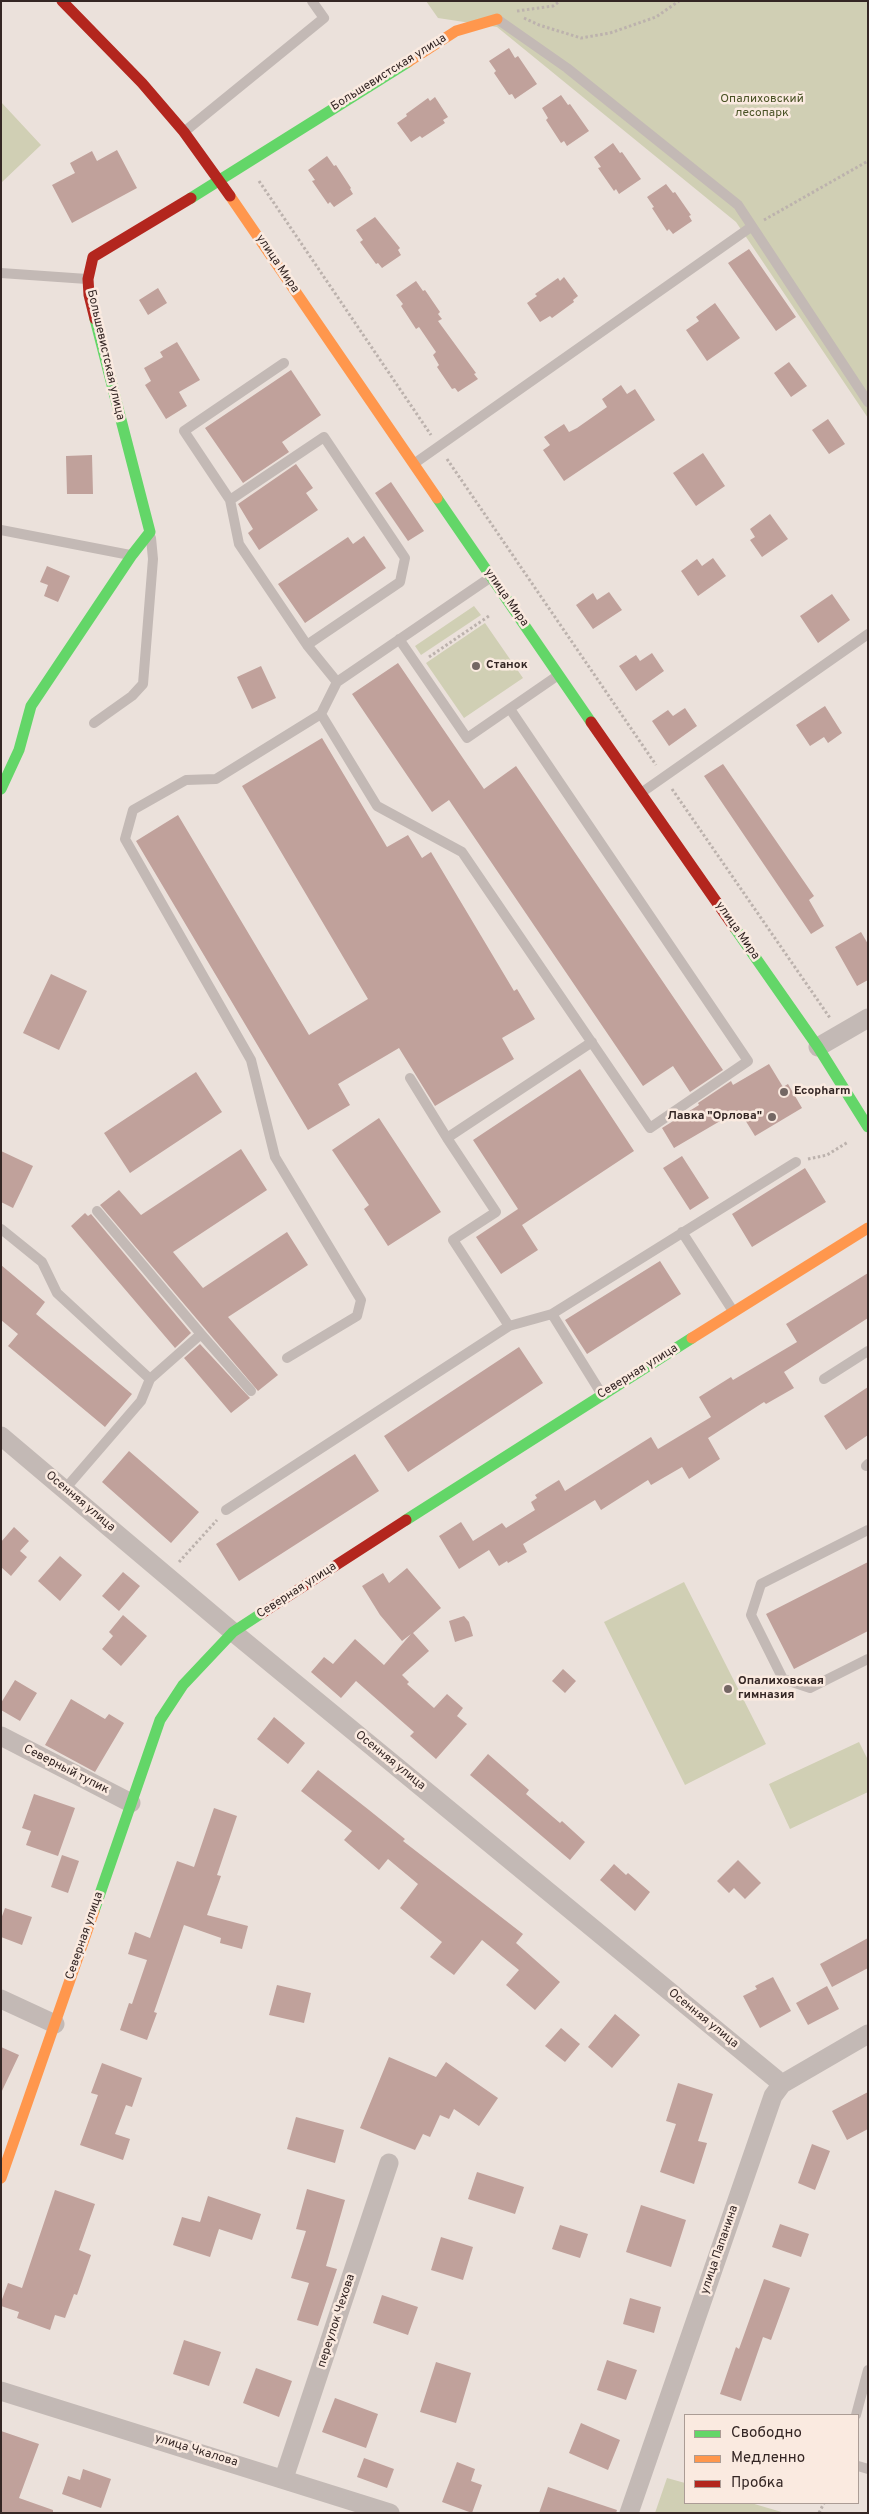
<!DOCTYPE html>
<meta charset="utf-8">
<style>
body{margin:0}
#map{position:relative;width:869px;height:2514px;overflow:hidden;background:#ebe1db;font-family:Overpass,sans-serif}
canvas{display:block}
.frame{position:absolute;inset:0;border:2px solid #342624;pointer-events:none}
.legend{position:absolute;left:684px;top:2414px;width:175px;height:90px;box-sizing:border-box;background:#faeae0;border:1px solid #ab9c95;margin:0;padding:6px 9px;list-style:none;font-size:15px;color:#342624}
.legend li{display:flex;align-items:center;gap:10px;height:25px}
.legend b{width:25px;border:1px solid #ab9c95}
</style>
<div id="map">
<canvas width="869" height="2514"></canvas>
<div class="frame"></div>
<ul class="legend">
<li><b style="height:6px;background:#63d668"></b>Свободно</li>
<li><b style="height:6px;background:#ff974d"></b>Медленно</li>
<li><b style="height:6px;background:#b3261e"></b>Пробка</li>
</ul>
</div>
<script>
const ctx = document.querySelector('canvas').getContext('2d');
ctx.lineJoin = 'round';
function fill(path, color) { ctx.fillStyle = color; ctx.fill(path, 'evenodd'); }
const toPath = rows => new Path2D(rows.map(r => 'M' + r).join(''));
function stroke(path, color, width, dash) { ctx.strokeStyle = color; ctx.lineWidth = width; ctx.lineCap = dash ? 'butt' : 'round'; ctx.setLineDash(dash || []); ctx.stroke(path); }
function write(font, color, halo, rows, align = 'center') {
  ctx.font = font + ' Overpass,sans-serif'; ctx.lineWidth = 5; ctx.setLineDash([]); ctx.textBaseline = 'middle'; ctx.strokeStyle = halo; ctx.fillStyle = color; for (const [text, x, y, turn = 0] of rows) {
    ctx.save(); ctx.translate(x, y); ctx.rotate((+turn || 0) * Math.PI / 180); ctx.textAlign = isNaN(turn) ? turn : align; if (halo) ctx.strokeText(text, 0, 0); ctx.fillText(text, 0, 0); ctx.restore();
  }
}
fill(toPath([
 [426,1,868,1,868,418,736,222,497,27,438,18],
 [1,102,41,145,1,183],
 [474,606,481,615,421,655,415,646],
 [485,623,523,678,464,718,426,663],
 [684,1582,766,1744,685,1785,604,1622],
 [859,1742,868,1760,868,1792,790,1829,769,1784],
 [667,2478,685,2483,685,2503,751,2503,785,2513,655,2513]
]), '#d0cfb4');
fill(toPath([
 [509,48,515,58,518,56,537,84,515,99,512,94,509,95,494,73,496,71,489,61],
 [561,95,568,105,570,104,589,131,567,146,564,141,561,143,546,120,548,118,542,108],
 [435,97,448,117,443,120,445,123,422,138,420,136,411,142,397,123,407,116,406,114,428,98,430,101],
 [613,143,620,153,622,152,641,179,619,194,616,189,614,191,598,168,601,167,594,157],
 [117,150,137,188,72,223,52,185,75,173,70,163,92,151,97,161],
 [327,156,334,166,336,165,351,188,350,189,353,194,334,207,330,202,328,204,312,181,315,180,308,170],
 [666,184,673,193,675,192,691,215,689,216,692,221,673,234,669,229,667,231,652,208,654,207,647,197],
 [375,217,400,248,398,250,401,255,382,268,378,263,376,264,360,242,363,240,356,230],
 [749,249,796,317,776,331,728,263],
 [564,277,578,296,573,300,574,302,552,318,550,316,540,322,527,303,537,296,535,294,558,278,560,281],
 [416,281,423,291,425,290,440,312,438,314,442,319,438,321,476,373,474,374,478,379,458,392,455,388,452,389,437,367,439,365,433,355,436,352,419,327,416,329,401,306,403,304,396,295],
 [158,288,167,303,148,315,139,300],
 [715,303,740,338,707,361,686,330,699,321,696,317],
 [177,342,200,380,179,392,187,406,166,419,145,385,151,381,144,368,163,357,160,352],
 [789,362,807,386,791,397,774,373],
 [291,370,321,415,282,442,289,452,243,483,205,428],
 [621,385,627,394,635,389,655,420,564,481,543,450,550,445,544,437,564,424,569,432,577,428,607,407,602,399],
 [828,419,845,444,829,454,812,430],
 [703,453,725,486,696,506,673,473],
 [92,455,93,494,67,494,66,456],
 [296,464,313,488,306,493,318,510,259,550,248,533,253,529,238,504],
 [391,482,424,531,408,541,375,493],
 [770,514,788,539,762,557,750,540,755,537,750,529],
 [364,536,386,568,305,623,278,584,348,537,353,544],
 [713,558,726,576,698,596,681,571,697,559,702,566],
 [47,566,70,576,58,602,44,596,48,585,40,582],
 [609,592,622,610,593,629,576,605,593,593,597,600],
 [832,594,850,620,818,643,800,616],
 [652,653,664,671,636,691,619,666,636,655,640,661],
 [398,663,484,789,516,766,723,1070,690,1092,673,1066,643,1086,449,800,432,812,352,694],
 [261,666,276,698,252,709,237,677],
 [825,706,842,733,828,743,824,737,810,746,796,725],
 [685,708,697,726,669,746,652,721,668,710,673,716],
 [322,738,387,847,408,835,422,858,431,852,514,991,517,989,535,1019,502,1038,514,1059,435,1106,399,1048,338,1084,350,1105,308,1130,136,841,178,815,309,1035,368,999,242,786],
 [723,764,814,896,809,900,824,926,811,934,704,776],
 [861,932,868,944,868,980,857,986,835,947],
 [51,974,87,991,59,1050,23,1033],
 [769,1064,783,1087,788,1084,802,1108,755,1136,739,1110,674,1148,662,1128,699,1105,698,1103,731,1081,733,1085],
 [580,1069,634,1151,522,1225,538,1250,501,1274,476,1237,518,1209,473,1140],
 [196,1072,222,1112,130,1173,104,1133],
 [379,1118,441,1212,388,1246,364,1209,369,1205,332,1150],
 [241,1149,267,1190,173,1252,203,1288,287,1232,308,1265,228,1317,278,1375,258,1391,100,1205,119,1190,141,1215],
 [1,1151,33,1166,13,1208,1,1202],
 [682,1156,709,1198,690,1210,663,1168],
 [805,1168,826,1202,752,1247,732,1214],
 [85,1213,88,1216,91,1214,191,1333,175,1348,71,1226],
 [660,1261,681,1294,587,1354,565,1320],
 [1,1265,45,1302,36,1314,132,1394,105,1427,8,1346,18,1334,1,1320],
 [868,1273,868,1318,784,1372,794,1388,766,1404,764,1402,708,1438,720,1459,689,1479,682,1467,651,1485,648,1480,601,1510,595,1500,523,1544,527,1552,508,1563,507,1561,499,1566,489,1550,459,1569,439,1536,461,1522,473,1541,502,1523,506,1528,535,1510,531,1502,537,1498,535,1495,559,1480,565,1491,651,1437,658,1449,711,1417,699,1397,731,1377,733,1380,797,1342,786,1324],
 [200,1344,250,1398,231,1413,184,1358],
 [519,1347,543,1383,408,1472,384,1436],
 [868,1387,868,1435,846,1450,824,1416],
 [129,1451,199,1512,171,1543,102,1482],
 [355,1454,379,1491,239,1581,216,1544],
 [14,1527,29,1541,20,1551,27,1557,11,1576,1,1567,1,1542],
 [60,1556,82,1575,60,1601,38,1581],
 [868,1562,868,1631,794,1669,766,1614],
 [407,1568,441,1608,413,1633,429,1651,402,1675,409,1682,407,1684,434,1708,447,1694,463,1708,457,1716,467,1724,436,1759,410,1736,414,1732,356,1681,341,1698,311,1672,324,1657,333,1664,355,1639,384,1665,411,1634,402,1641,380,1615,362,1586,383,1573,389,1583],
 [123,1572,140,1586,119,1611,102,1596],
 [123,1615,147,1636,121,1666,102,1649,113,1636,109,1632],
 [464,1616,469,1622,473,1636,455,1642,449,1621],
 [563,1669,576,1681,565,1693,552,1681],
 [15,1680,37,1693,20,1721,1,1710,1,1703],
 [71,1699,105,1719,109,1714,124,1723,95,1772,45,1745],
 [274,1717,305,1743,288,1764,257,1739],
 [488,1754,529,1790,526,1794,560,1823,562,1821,585,1842,570,1860,470,1775],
 [318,1770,369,1810,405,1839,403,1841,523,1934,516,1943,560,1982,535,2010,506,1985,519,1970,482,1940,454,1975,430,1957,442,1942,400,1908,418,1884,388,1859,379,1870,344,1840,352,1831,301,1791],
 [34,1794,75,1808,58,1856,26,1845,31,1831,22,1828],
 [214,1808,237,1816,217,1875,221,1876,207,1915,248,1926,242,1949,220,1943,221,1938,184,1925,154,2012,157,2013,147,2040,120,2030,129,2003,132,2004,147,1960,128,1954,135,1932,150,1938,177,1861,194,1867],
 [62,1855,79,1861,68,1893,51,1887],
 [738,1860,761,1883,745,1899,734,1888,729,1893,717,1881],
 [614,1864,626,1875,628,1873,650,1892,635,1911,600,1880],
 [5,1908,32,1917,22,1945,1,1937,1,1919],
 [868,1938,868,1968,832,1987,820,1964],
 [773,1977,791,2011,760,2028,743,1996,757,1989,755,1986],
 [277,1985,311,1993,304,2023,269,2015],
 [827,1986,839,2009,808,2025,796,2003],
 [615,2014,640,2035,612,2068,588,2047],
 [561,2028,580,2044,565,2062,545,2046],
 [1,2047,19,2055,1,2093],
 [389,2057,436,2077,446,2062,498,2098,479,2126,454,2109,449,2119,440,2115,430,2137,423,2134,415,2150,360,2128],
 [102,2063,142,2078,132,2107,126,2105,115,2134,130,2139,123,2160,80,2145,98,2095,91,2093],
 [678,2083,713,2094,698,2141,707,2143,694,2184,660,2172,676,2124,666,2121],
 [868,2092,868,2129,847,2140,832,2111],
 [296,2117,344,2130,335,2163,287,2149],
 [812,2144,830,2151,815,2190,798,2183],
 [477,2172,524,2187,515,2214,468,2199],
 [307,2189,345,2200,326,2266,337,2269,318,2326,297,2320,309,2283,291,2278,306,2231,296,2229],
 [55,2190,95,2204,79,2250,91,2255,77,2295,74,2294,65,2318,55,2315,50,2330,17,2318,19,2312,1,2306,1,2302,8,2283,22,2288],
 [208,2196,261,2214,252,2240,219,2229,210,2257,173,2245,182,2217,200,2222],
 [641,2205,686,2220,671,2267,626,2252],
 [780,2224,809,2234,801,2257,772,2247],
 [560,2225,588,2234,580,2258,552,2249],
 [441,2237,473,2247,463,2280,431,2270],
 [764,2279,790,2288,771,2340,763,2337,741,2401,720,2394,736,2347,739,2349],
 [382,2295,418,2307,408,2335,373,2323],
 [630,2298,661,2307,654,2333,623,2324],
 [184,2340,221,2352,209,2386,173,2374],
 [607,2360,637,2370,626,2400,597,2390],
 [436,2362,471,2373,456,2423,420,2412],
 [256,2368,292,2381,279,2417,243,2403],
 [335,2398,378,2414,366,2448,322,2432],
 [581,2423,620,2440,608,2470,569,2453],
 [1,2431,39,2444,19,2498,53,2510,53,2513,1,2513],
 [364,2458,394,2469,387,2488,357,2477],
 [457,2462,475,2469,471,2481,482,2485,472,2513,442,2502],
 [83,2469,111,2479,101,2508,62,2494,68,2476,80,2480],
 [548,2487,617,2510,616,2513,539,2513]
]), '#c0a19b');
stroke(toPath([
 [517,11,553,6,560,1],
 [524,18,539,25,581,38,610,33,656,17,679,1],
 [259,181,431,435],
 [764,220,868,161],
 [447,459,656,765],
 [429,657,489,616],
 [672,789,830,1018],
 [808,1159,827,1155,848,1142],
 [179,1562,217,1520],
 [819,2513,824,2503]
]), '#bcb2ad', 3, [2.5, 2.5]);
stroke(toPath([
 [497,19,567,68,738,205,868,402],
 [184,132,324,18,312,1],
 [1,273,87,279],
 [284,363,184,431,230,500,239,544,307,645,337,682],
 [415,463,751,227],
 [230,500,324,437,405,558,400,582,307,645],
 [1,530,130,555],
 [399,639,467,738,557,676],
 [321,714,377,806,462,852,650,1128,748,1061,510,709],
 [94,723,132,696,143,684,153,559,151,538],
 [641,793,868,634],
 [410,1078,447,1138],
 [97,1211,201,1334,150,1379],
 [1,1229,42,1262,57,1293,150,1379,141,1401,65,1489],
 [682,1232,733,1311],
 [552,1314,601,1393],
 [509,1326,453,1240,496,1212,447,1138,592,1042],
 [201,1334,251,1391],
 [287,1358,357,1316,361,1300,275,1157,251,1060,125,839,133,810,186,780,216,779,321,714,337,682,491,577],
 [824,1379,868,1351],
 [866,1466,868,1464],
 [226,1510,509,1326,552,1314,796,1162],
 [868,1530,761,1584,751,1615,783,1679,810,1688,868,1659],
 [856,2415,868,2370],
 [858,2466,868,2469]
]), '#c3b9b5', 10);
stroke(toPath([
 [818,1047,868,1018],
 [1,1436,233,1632,782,2084],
 [1,1736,131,1803],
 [1,1999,55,2024],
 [1,2391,390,2513],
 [284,2478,389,2163],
 [629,2513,773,2096,782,2084,868,2034]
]), '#c3b9b5', 19);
stroke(toPath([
 [191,198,408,62],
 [437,498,591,722],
 [1,789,19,750,31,706,132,555,150,532,95,319],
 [734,927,818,1047,868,1127],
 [406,1520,692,1338],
 [94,1911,160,1720,183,1685,233,1632,262,1613]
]), '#63d668', 11);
stroke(toPath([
 [408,62,456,31,497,19],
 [230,196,437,498],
 [692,1338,868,1228],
 [1,2178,94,1911]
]), '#ff974d', 11);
stroke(toPath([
 [62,1,142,83,184,132,230,196],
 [95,319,89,295,88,279,93,257,191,198],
 [591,722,734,927],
 [262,1613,406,1520]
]), '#b3261e', 11);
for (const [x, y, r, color] of [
 [476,666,5,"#746764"],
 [784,1092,5,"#746764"],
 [772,1117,5,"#746764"],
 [728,1689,5,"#746764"]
]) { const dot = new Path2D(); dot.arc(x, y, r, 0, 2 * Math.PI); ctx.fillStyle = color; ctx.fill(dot); stroke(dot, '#faeae0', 2); }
write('12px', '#342624', '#faeae0', [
 ["Большевистская улица",389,73,-32],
 ["улица Мира",277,264,56],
 ["Большевистская улица",105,355,77],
 ["улица Мира",506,598,55],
 ["улица Мира",737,931,55],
 ["Северная улица",638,1372,-32],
 ["Осенняя улица",80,1502,40],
 ["Северная улица",297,1591,-33],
 ["Осенняя улица",390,1761,39],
 ["Северный тупик",66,1770,27],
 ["Северная улица",85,1936,-71],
 ["Осенняя улица",703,2019,39],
 ["улица Папанина",720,2250,-71],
 ["переулок Чехова",337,2321,-72],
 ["улица Чкалова",196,2451,17]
]);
write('12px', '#4a5326', '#faeae0', [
 ["Опалиховский",762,100],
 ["лесопарк",762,114]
]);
write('bold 12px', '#342624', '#faeae0', [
 ["Станок",486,666],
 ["Ecopharm",794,1092],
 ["Лавка \"Орлова\"",762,1117,"right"],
 ["Опалиховская",738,1682],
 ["гимназия",738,1696]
], 'left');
</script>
